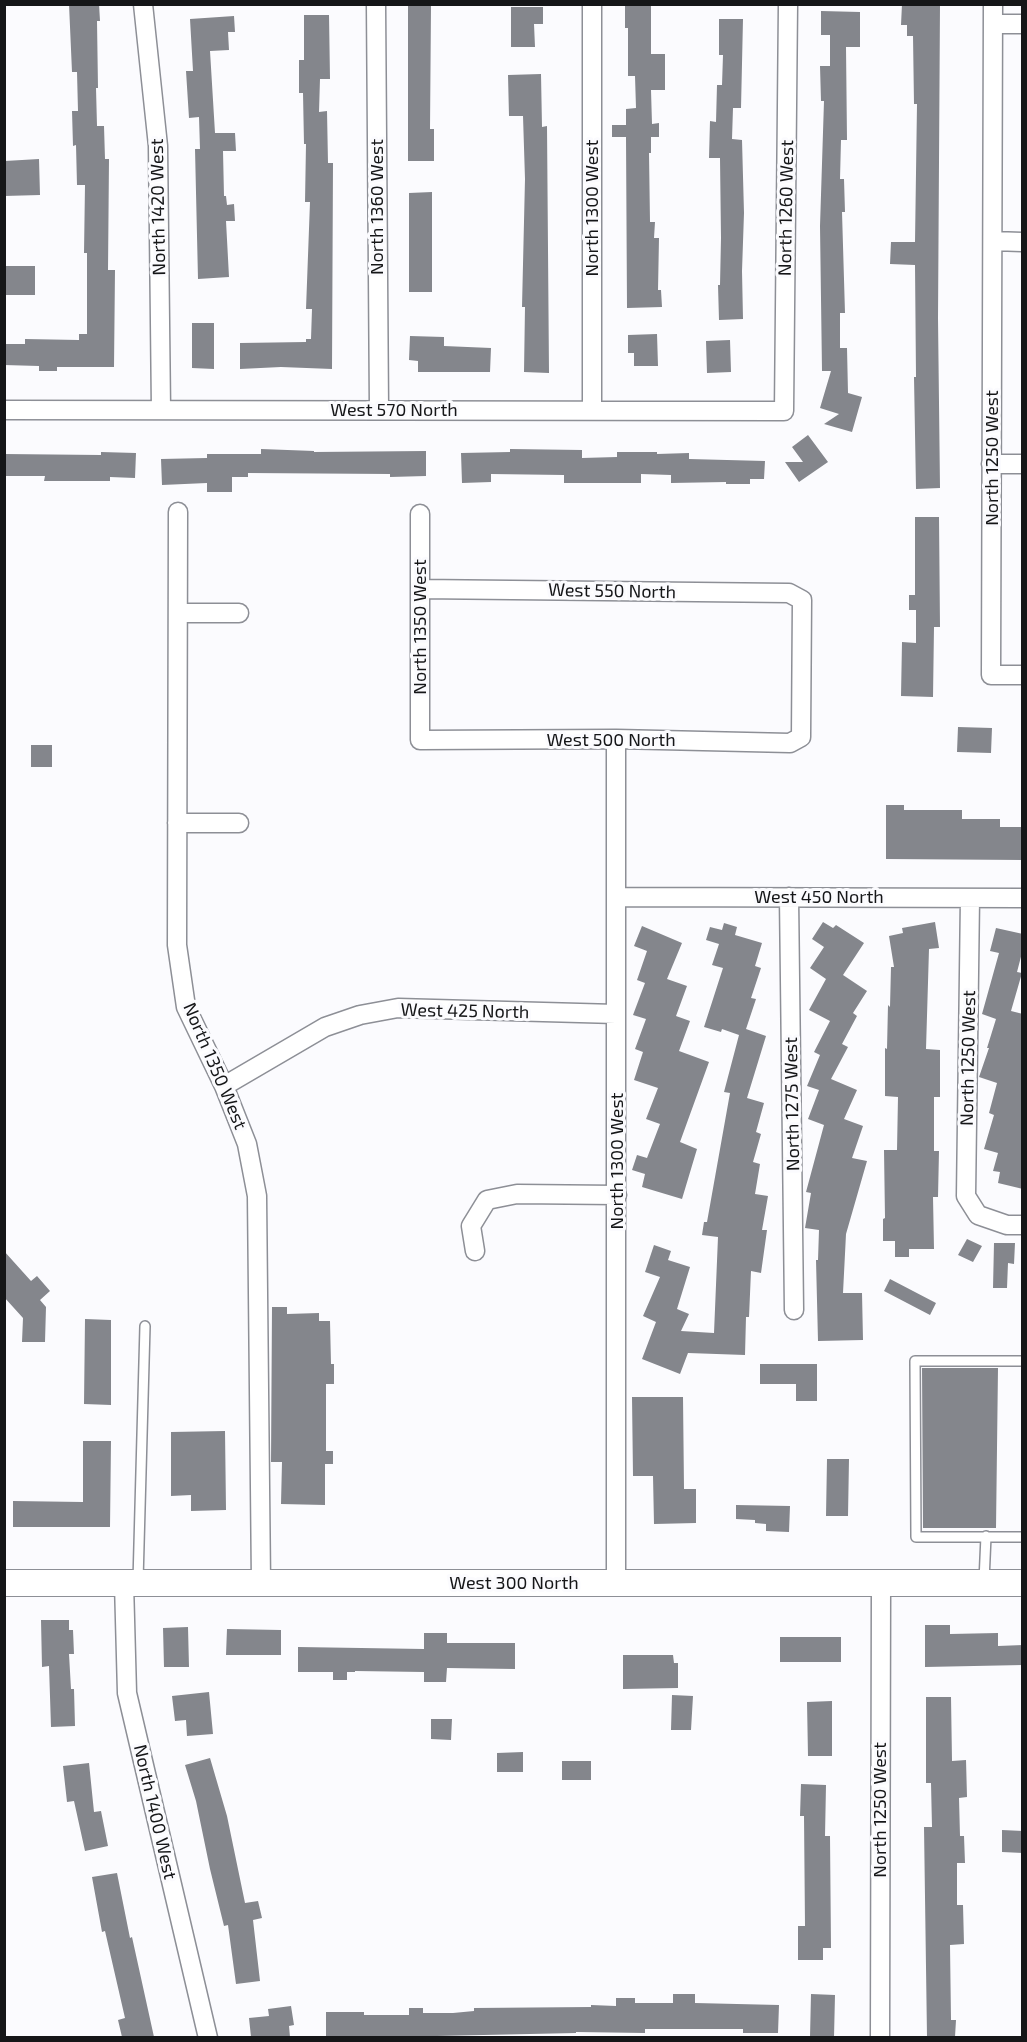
<!DOCTYPE html>
<style>
body{margin:0}
#map{position:relative;width:1027px;height:2042px;overflow:hidden;background:#fbfbfe;font-family:"Exo 2",sans-serif}
canvas{display:block}
.frame{position:absolute;inset:0;border:6px solid #151618;pointer-events:none}
</style>
<div id="map">
<canvas width="1027" height="2042"></canvas>
<div class="frame"></div>
</div>
<script>
const ctx = document.querySelector('canvas').getContext('2d');
ctx.lineJoin = 'round';
function fill(path, color) { ctx.fillStyle = color; ctx.fill(path, 'evenodd'); }
const toPath = rows => new Path2D(rows.map(r => 'M' + r).join(''));
function stroke(path, color, width, dash) { ctx.strokeStyle = color; ctx.lineWidth = width; ctx.lineCap = dash ? 'butt' : 'round'; ctx.setLineDash(dash || []); ctx.stroke(path); }
function write(font, color, halo, rows, align = 'center') {
  ctx.font = font + ' "Exo 2",sans-serif'; ctx.lineWidth = 6; ctx.setLineDash([]); ctx.textBaseline = 'middle'; ctx.strokeStyle = halo; ctx.fillStyle = color; for (const [text, x, y, turn = 0] of rows) {
    ctx.save(); ctx.translate(x, y); ctx.rotate((+turn || 0) * Math.PI / 180); ctx.textAlign = isNaN(turn) ? turn : align; if (halo) ctx.strokeText(text, 0, 0); ctx.fillText(text, 0, 0); ctx.restore();
  }
}
fill(toPath([
 [69,4,99,4,100,21,97,21,98,88,96,88,97,126,104,126,105,159,109,159,108,270,115,270,114,367,57,367,57,371,39,371,39,366,4,365,4,344,25,344,25,339,79,340,79,334,87,334,87,253,84,253,85,185,77,185,76,145,73,146,72,111,78,111,77,72,72,72],
 [625,4,651,4,651,54,665,54,665,90,651,90,652,124,659,123,659,137,651,137,651,153,649,153,650,222,655,222,654,238,659,238,658,290,661,290,662,307,627,308,626,137,612,137,612,125,626,125,626,109,636,108,635,76,628,76,628,28,625,28],
 [902,4,940,4,938,318,940,488,916,489,914,377,916,377,915,265,890,264,891,242,915,242,917,104,914,104,913,36,907,36,907,25,901,25],
 [408,6,431,6,430,129,434,129,434,161,408,161],
 [511,7,543,7,543,24,534,24,535,47,511,47],
 [821,11,860,12,860,47,846,47,847,140,841,140,840,179,844,179,845,212,842,212,845,313,840,313,840,348,847,348,848,393,862,397,852,432,824,424,839,414,820,408,831,371,822,371,820,226,824,101,821,101,820,66,830,66,830,35,821,35],
 [304,15,329,15,330,79,320,79,319,112,327,111,328,163,333,163,332,369,281,367,240,369,240,343,306,342,306,339,311,339,312,309,306,309,310,202,305,202,306,144,304,144,303,93,299,93,299,60,304,60],
 [234,16,235,32,228,32,229,50,210,51,215,133,235,133,236,151,223,151,224,196,226,196,227,205,234,204,235,221,226,221,229,277,198,279,195,149,200,149,199,117,189,118,186,71,193,71,190,19],
 [719,19,743,19,741,108,733,108,732,139,742,140,744,213,742,271,743,319,719,320,718,285,720,285,721,238,720,158,709,158,710,121,716,122,717,85,722,85,723,55,719,55],
 [541,74,542,127,547,126,549,373,524,372,525,307,522,307,525,179,523,116,509,116,508,75],
 [39,159,40,195,4,196,5,161],
 [432,192,432,292,409,292,409,193],
 [4,266,35,266,35,295,4,295],
 [192,323,214,323,214,369,192,368],
 [657,334,658,366,634,366,634,353,628,353,628,335],
 [410,336,444,337,444,346,491,348,490,372,418,372,418,361,409,360],
 [730,340,731,372,707,373,706,341],
 [808,435,828,462,799,482,785,462,803,462,792,447],
 [261,449,314,451,314,452,426,451,426,476,390,477,390,474,248,473,248,477,232,477,232,492,207,492,207,483,162,485,161,459,207,458,207,454,261,454],
 [510,449,582,450,582,458,617,457,617,452,657,452,657,454,689,453,689,459,765,461,764,479,750,479,750,484,726,484,726,482,671,483,671,475,641,474,641,483,564,483,564,475,491,474,491,482,462,483,461,453,510,452],
 [101,452,136,453,135,478,110,477,110,481,44,481,45,476,4,476,4,454,101,455],
 [915,517,939,517,940,627,934,627,933,697,901,696,902,642,916,643,916,610,909,610,909,595,915,595],
 [958,727,992,728,991,753,957,752],
 [31,745,52,745,52,767,31,767],
 [886,805,904,805,904,810,962,810,962,819,1000,819,1000,827,1023,827,1023,860,886,859],
 [823,922,833,928,836,925,864,943,843,975,867,991,853,1013,857,1016,842,1044,848,1047,831,1079,857,1090,844,1119,863,1126,852,1158,867,1161,846,1234,843,1293,862,1293,863,1340,818,1341,816,1260,818,1260,819,1230,805,1228,811,1193,806,1192,824,1125,808,1119,819,1090,807,1086,820,1055,814,1052,830,1021,809,1010,826,979,810,968,824,947,812,939],
 [935,922,939,948,929,949,926,1049,940,1050,940,1097,934,1097,934,1151,939,1151,938,1197,933,1197,934,1249,909,1249,909,1257,895,1257,895,1241,883,1241,883,1219,885,1218,884,1150,897,1150,898,1097,885,1096,885,1048,887,1049,888,1005,890,1007,891,967,894,967,889,936,903,933,902,928],
 [724,923,737,927,735,935,762,943,755,966,761,968,751,998,756,999,746,1029,766,1036,747,1098,764,1103,756,1132,761,1134,753,1162,760,1164,755,1194,768,1196,762,1230,767,1230,761,1273,751,1271,749,1317,746,1317,745,1355,688,1353,680,1374,642,1359,656,1322,643,1316,660,1277,645,1272,654,1245,671,1251,668,1260,690,1267,677,1309,689,1314,681,1331,714,1333,718,1237,702,1235,704,1222,707,1222,730,1093,724,1092,739,1035,722,1029,721,1032,704,1027,723,968,712,965,719,944,706,940,710,927,722,930],
 [642,926,682,943,667,979,687,986,676,1016,690,1021,679,1051,709,1062,680,1142,697,1149,682,1199,642,1187,645,1174,632,1170,637,1155,647,1158,660,1124,646,1119,658,1088,634,1080,643,1052,635,1049,646,1019,633,1015,645,983,637,980,647,951,634,946],
 [996,928,1023,934,1023,949,1017,972,1022,973,1011,1011,1023,1014,1023,1189,998,1183,1000,1172,993,1171,998,1153,984,1149,994,1115,989,1113,997,1083,979,1077,989,1048,987,1048,996,1019,982,1014,999,953,990,951],
 [967,1239,982,1246,973,1262,958,1255],
 [994,1243,1015,1243,1014,1264,1008,1263,1007,1288,993,1288],
 [4,1251,31,1281,37,1276,50,1291,40,1300,46,1307,45,1342,22,1342,23,1318,4,1297],
 [890,1279,936,1303,930,1315,884,1291],
 [272,1307,287,1307,287,1314,319,1313,319,1321,330,1321,331,1364,334,1364,334,1384,326,1384,326,1451,333,1451,333,1464,325,1464,325,1505,281,1504,282,1462,271,1462],
 [85,1319,111,1320,111,1405,84,1404],
 [760,1364,817,1364,817,1401,796,1401,796,1384,760,1384],
 [922,1368,998,1368,996,1528,923,1528],
 [632,1397,683,1397,684,1489,696,1489,696,1523,654,1524,653,1476,633,1476],
 [225,1431,226,1510,191,1511,191,1495,171,1496,171,1432],
 [83,1441,111,1441,110,1527,13,1527,13,1501,83,1502],
 [827,1459,849,1459,848,1516,826,1516],
 [736,1505,790,1506,789,1532,766,1531,766,1524,755,1523,755,1520,736,1519],
 [41,1620,69,1620,69,1630,73,1630,74,1654,69,1654,71,1689,74,1689,75,1726,51,1727,49,1666,42,1667],
 [925,1625,950,1625,950,1634,998,1633,998,1646,1023,1645,1023,1665,925,1667],
 [188,1627,189,1667,164,1667,163,1628],
 [227,1629,281,1630,281,1655,226,1655],
 [424,1633,447,1633,447,1643,515,1643,515,1669,447,1668,446,1682,424,1682,424,1672,355,1671,355,1672,347,1672,347,1680,333,1680,333,1672,298,1672,298,1647,424,1649],
 [780,1637,841,1637,841,1662,780,1662],
 [623,1655,673,1655,674,1663,678,1663,678,1688,623,1689],
 [209,1692,213,1734,187,1736,186,1720,175,1721,172,1696],
 [672,1695,693,1696,691,1730,671,1730],
 [926,1697,951,1697,952,1761,966,1760,967,1797,959,1798,960,1836,964,1836,965,1863,957,1863,957,1905,963,1905,964,1944,950,1945,951,2020,956,2020,955,2037,927,2037,924,1827,932,1827,931,1783,926,1783],
 [832,1701,832,1756,808,1756,807,1702],
 [431,1719,452,1719,451,1740,431,1739],
 [523,1752,523,1772,497,1772,497,1753],
 [210,1758,227,1816,245,1903,258,1901,262,1918,253,1920,260,1981,236,1984,228,1925,224,1926,210,1869,196,1801,185,1765],
 [562,1761,591,1761,591,1780,562,1780],
 [89,1763,94,1812,101,1811,108,1846,85,1851,74,1801,67,1802,63,1766],
 [801,1784,826,1785,825,1836,830,1836,831,1948,823,1948,823,1960,798,1960,798,1926,805,1926,804,1816,800,1816],
 [1002,1830,1023,1831,1023,1853,1002,1852],
 [117,1873,130,1938,132,1937,154,2037,122,2037,118,2020,125,2018,105,1931,102,1932,92,1877],
 [673,1994,695,1994,695,2003,779,2005,778,2033,743,2033,743,2029,645,2029,645,2033,576,2032,576,2033,437,2036,437,2037,326,2037,326,2012,364,2012,364,2015,409,2015,409,2008,423,2008,423,2013,453,2013,474,2011,474,2008,591,2007,591,2005,616,2006,616,1998,635,1998,635,2003,673,2003],
 [811,1994,835,1995,834,2037,810,2037],
 [291,2006,294,2025,289,2026,290,2037,251,2037,249,2018,269,2016,268,2009]
]), '#84868c');
const service = toPath([
 [1022,1361,915,1361,916,1537,1022,1537],
 [138,1581,145,1326],
 [984,1581,986,1536]
]);
const minor = toPath([
 [143,4,158,146,161,410],
 [376,4,379,410],
 [592,4,592,411],
 [993,4,991,675,1022,675],
 [993,24,1022,24],
 [993,241,1022,242],
 [4,410,784,411,788,4],
 [991,464,1022,464],
 [178,512,177,945,186,1007,224,1086,247,1144,257,1196,261,1583],
 [420,514,420,740,616,739,790,743,801,737,802,600,789,593,420,589],
 [178,613,239,613],
 [616,739,616,1583],
 [177,823,239,823],
 [616,897,1022,898],
 [789,897,794,1310],
 [970,898,966,1196,978,1215,1007,1225,1022,1225],
 [224,1086,325,1027,360,1015,398,1008,616,1014],
 [475,1251,471,1226,487,1200,517,1194,617,1195],
 [124,1583,127,1693,208,2038],
 [880,2038,881,1583]
]);
const secondary = toPath([
 [4,1583,1022,1583]
]);
stroke(service, '#8d8f96', 12);
stroke(minor, '#8d8f96', 21);
stroke(secondary, '#8d8f96', 28);
stroke(service, '#fff', 9);
stroke(minor, '#fff', 18);
stroke(secondary, '#fff', 26);
write('18px', '#151618', '#fbfbfe', [
 ["North 1420 West",158,207,-91],
 ["North 1360 West",377,207,-90],
 ["North 1300 West",592,208,-90],
 ["North 1260 West",786,208,-89],
 ["West 570 North",394,410],
 ["North 1250 West",992,458,-90],
 ["West 550 North",612,591,1],
 ["North 1350 West",420,627,-90],
 ["West 500 North",611,740],
 ["West 450 North",819,897],
 ["West 425 North",465,1011,1],
 ["North 1250 West",968,1058,-89],
 ["North 1350 West",215,1066,67],
 ["North 1275 West",792,1104,-91],
 ["North 1300 West",617,1161,-90],
 ["West 300 North",514,1583],
 ["North 1250 West",880,1810,-90],
 ["North 1400 West",155,1812,77]
]);
</script>
